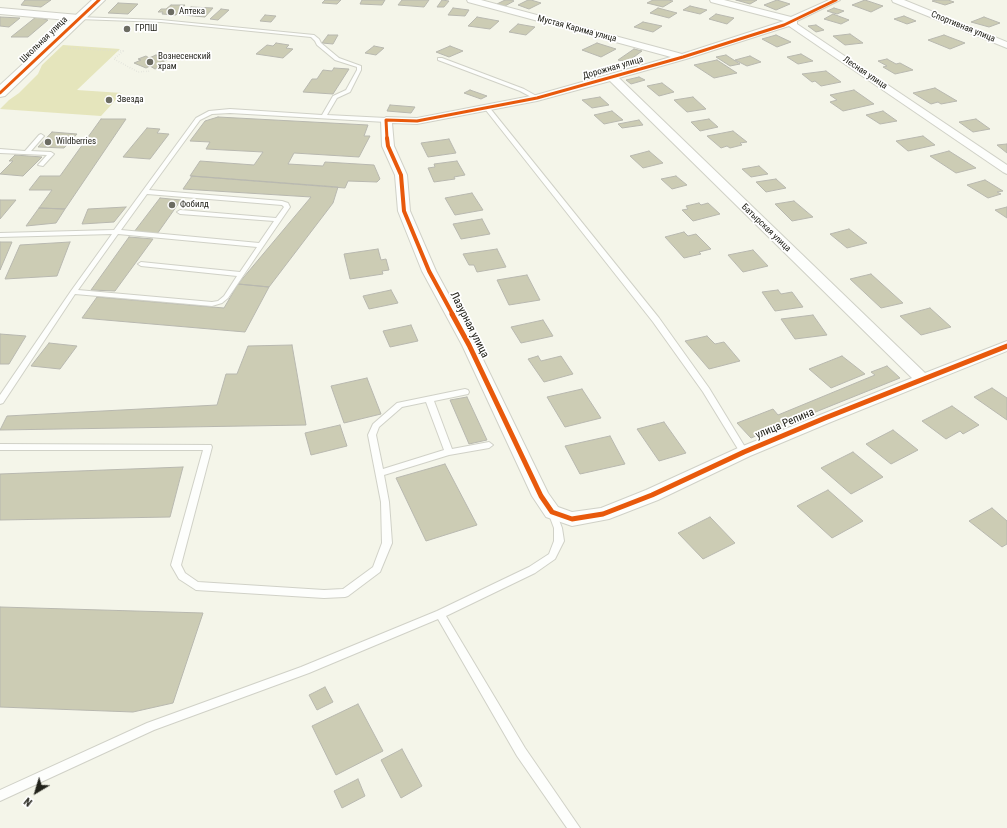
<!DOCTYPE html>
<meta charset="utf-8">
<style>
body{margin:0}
#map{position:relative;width:1007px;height:828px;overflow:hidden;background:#f4f5e9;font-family:"Roboto Condensed",sans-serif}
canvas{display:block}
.north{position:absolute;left:16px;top:772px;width:40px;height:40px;-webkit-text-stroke:3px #fff;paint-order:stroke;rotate:218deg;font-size:11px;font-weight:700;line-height:16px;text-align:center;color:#22221a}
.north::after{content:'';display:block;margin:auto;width:14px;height:18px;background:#22221a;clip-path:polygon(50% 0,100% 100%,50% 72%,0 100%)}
</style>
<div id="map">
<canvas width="1007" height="828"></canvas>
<div class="north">N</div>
</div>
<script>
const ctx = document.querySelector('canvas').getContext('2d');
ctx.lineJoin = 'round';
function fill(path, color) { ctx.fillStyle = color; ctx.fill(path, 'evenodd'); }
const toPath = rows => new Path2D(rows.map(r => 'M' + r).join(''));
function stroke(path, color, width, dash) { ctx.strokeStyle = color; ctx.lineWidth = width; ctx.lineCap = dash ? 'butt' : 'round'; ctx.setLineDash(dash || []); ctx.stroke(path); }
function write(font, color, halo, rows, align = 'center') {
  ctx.font = font + ' "Roboto Condensed",sans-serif'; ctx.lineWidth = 3.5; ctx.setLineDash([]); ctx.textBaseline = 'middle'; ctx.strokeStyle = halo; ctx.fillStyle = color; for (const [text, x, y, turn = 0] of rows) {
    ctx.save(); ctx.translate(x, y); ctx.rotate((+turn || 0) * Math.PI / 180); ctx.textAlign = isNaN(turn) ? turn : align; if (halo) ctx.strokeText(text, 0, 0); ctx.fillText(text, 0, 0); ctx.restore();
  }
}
fill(toPath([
 [63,45,120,49,77,90,122,93,101,116,0,109,9,100,19,93,38,74,42,65]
]), '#e5e5bc');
const building = toPath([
 [25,0,51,0,41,7,21,5,25,0],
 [325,0,341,0,337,4,322,3,325,0],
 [362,0,385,0,382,5,360,4,362,0],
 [402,0,429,0,424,7,398,5,402,0],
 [442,0,449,1,444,7,437,7,442,0],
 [505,0,512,0,514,1,505,6,497,4,505,0],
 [528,0,531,0,541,3,529,9,518,5,528,0],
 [653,0,668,0,673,1,663,7,647,3,653,0],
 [736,0,757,0,750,4,736,0],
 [777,0,790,4,776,10,764,5,777,0],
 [865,0,883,6,871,12,852,5,865,0],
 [936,0,948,0,954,2,945,5,932,1,936,0],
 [118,3,138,4,128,14,108,13,118,3],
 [171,5,185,5,176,15,162,14,163,12,158,12,161,9,166,9,171,5],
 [690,6,707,10,700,14,683,10,690,6],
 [191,7,213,8,205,17,182,15,191,7],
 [453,8,469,10,465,16,448,15,453,8],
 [658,8,677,13,669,18,650,13,658,8],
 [834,8,844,11,837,14,827,11,834,8],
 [221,9,229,10,218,20,210,19,221,9],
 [716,14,734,18,727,24,709,19,716,14],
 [833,14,849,20,841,24,824,19,833,14],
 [265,15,276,16,271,22,260,21,265,15],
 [904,16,916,21,907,24,894,19,904,16],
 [0,17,20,18,9,27,0,26,0,17],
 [36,17,48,20,28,37,11,37,36,17],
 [477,17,499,21,490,29,468,26,477,17],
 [984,17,1000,23,989,27,971,22,984,17],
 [643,22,662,26,653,32,634,27,643,22],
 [518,24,535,27,526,35,509,32,518,24],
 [816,25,824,30,816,32,808,26,816,25],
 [850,34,863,43,845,45,833,36,850,34],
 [328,35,338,35,333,44,322,43,328,35],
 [776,35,791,42,777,47,762,39,776,35],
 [944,35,965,43,950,49,928,40,944,35],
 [276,43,289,45,286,48,293,49,283,58,256,54,267,45,273,46,276,43],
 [597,43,616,49,601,57,582,50,597,43],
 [374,46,384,48,376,55,365,53,374,46],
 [450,46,463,51,449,57,436,52,450,46],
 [634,49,642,51,627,62,618,60,634,49],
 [801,54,813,61,798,64,787,57,801,54],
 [156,55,167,60,159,63,164,65,155,69,150,66,146,68,134,63,141,60,138,59,146,56,149,58,156,55],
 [726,55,740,64,730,66,716,57,726,55],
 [750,56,761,62,747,66,735,60,750,56],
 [887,59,896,64,900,63,913,70,895,74,883,67,887,66,878,61,887,59],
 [717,60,737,73,714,78,694,65,717,60],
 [334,68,349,69,333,94,303,92,312,79,317,79,323,70,332,71,334,68],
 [826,71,841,82,821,86,815,81,812,82,802,74,826,71],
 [639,77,645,80,631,84,626,80,639,77],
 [662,83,674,92,659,96,647,86,662,83],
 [935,88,957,101,941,104,938,102,931,104,913,93,935,88],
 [470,90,487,96,481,99,464,93,470,90],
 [854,90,874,104,843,111,830,102,837,100,830,95,854,90],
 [600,97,609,105,592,108,582,100,600,97],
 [693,97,706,109,687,112,674,100,693,97],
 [390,105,415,107,411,113,387,111,390,105],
 [612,111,623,120,604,124,594,115,612,111],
 [883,111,897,121,880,124,866,115,883,111],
 [218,117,368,125,364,136,370,136,359,157,294,153,288,164,323,166,325,162,374,165,380,179,377,182,348,181,345,188,190,176,200,161,254,165,263,152,206,149,210,142,190,141,205,121,218,117],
 [101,119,126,119,65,209,39,208,52,190,29,190,40,176,60,176,101,119],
 [709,119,718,127,700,131,691,122,709,119],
 [976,119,990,129,973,132,959,122,976,119],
 [639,120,643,125,622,128,618,124,639,120],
 [147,128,160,129,157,133,169,134,150,159,123,157,147,128],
 [733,131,747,142,740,143,742,145,730,148,727,146,721,148,707,136,733,131],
 [52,132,77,134,64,148,38,147,52,132],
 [923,136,935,145,908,151,896,141,923,136],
 [449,139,456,153,428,157,421,143,449,139],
 [1007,144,1007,153,997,145,1007,144],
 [649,151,663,163,643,168,630,156,649,151],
 [949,151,976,168,956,173,930,156,949,151],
 [15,155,42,157,23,176,0,174,13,161,9,161,15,155],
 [457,161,465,175,454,177,455,179,434,182,428,168,435,167,434,164,457,161],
 [759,166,768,174,751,177,742,169,759,166],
 [192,176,338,187,333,203,269,287,238,284,311,197,183,189,192,176],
 [676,176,687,185,672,189,661,179,676,176],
 [776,179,786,188,766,192,756,182,776,179],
 [985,180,1003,191,997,192,1001,194,988,198,967,185,985,180],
 [472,193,483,210,455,215,445,198,472,193],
 [160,198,181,200,157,234,134,232,160,198],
 [0,200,16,200,0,219,0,200],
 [794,201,813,217,792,221,775,204,794,201],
 [699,203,701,205,708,203,720,214,693,221,682,210,688,209,686,206,699,203],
 [126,207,114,222,82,224,88,209,126,207],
 [1007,207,1007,218,995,210,1007,207],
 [39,208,65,209,56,223,26,226,39,208],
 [482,219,490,234,461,239,453,224,482,219],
 [849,229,867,243,847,248,830,234,849,229],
 [684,232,688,236,696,234,711,249,699,252,701,254,684,258,665,237,684,232],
 [129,237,153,239,115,291,91,290,129,237],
 [0,242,12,242,0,270,0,242],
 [70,242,57,276,5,279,20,245,70,242],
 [378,249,381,260,386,259,389,270,382,271,383,274,350,279,344,254,378,249],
 [497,249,506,267,477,272,474,265,469,265,463,254,497,249],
 [753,250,768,266,743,272,728,255,753,250],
 [871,274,903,303,881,308,850,279,871,274],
 [527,275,540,300,509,305,497,280,527,275],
 [238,284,269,287,245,332,82,318,97,297,224,308,238,284],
 [391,290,398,303,369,309,363,296,391,290],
 [778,290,781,294,792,292,803,307,775,311,762,292,778,290],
 [930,308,951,327,921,335,900,316,930,308],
 [813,315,827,335,795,339,781,319,813,315],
 [543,320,553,336,521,343,511,327,543,320],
 [411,325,418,341,390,347,383,331,411,325],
 [0,334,26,336,9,364,0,364,0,334],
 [707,336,715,344,724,342,740,361,709,369,685,341,707,336],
 [49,343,77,346,60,369,31,366,49,343],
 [292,345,306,425,0,430,7,416,217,405,226,374,237,374,248,346,292,345],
 [538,356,541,361,561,356,573,374,544,382,528,359,538,356],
 [842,356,865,374,831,388,809,369,842,356],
 [887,366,900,378,751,438,737,423,773,409,778,415,875,375,871,372,887,366],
 [367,378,381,414,344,423,331,386,367,378],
 [992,388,1007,398,1007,420,974,397,992,388],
 [582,389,601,418,565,427,547,397,582,389],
 [467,397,487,440,469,444,450,400,467,397],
 [952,406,979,425,963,434,960,431,946,439,922,421,952,406],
 [664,422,686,453,659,461,637,429,664,422],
 [340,425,347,446,311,455,305,433,340,425],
 [893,430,918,450,891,464,866,444,893,430],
 [610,436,625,464,580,474,565,446,610,436],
 [853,452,883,477,851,494,821,468,853,452],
 [445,464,477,525,426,541,396,478,445,464],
 [183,467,170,517,0,520,0,474,183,467],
 [828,490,863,521,832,538,797,506,828,490],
 [992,508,1007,521,1007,544,1002,547,969,521,992,508],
 [710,517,735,543,703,559,678,533,710,517],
 [0,607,203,613,173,703,133,712,0,707,0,607],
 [325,687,333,702,317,710,309,695,325,687],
 [358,704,383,751,336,775,312,726,358,704],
 [402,749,422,786,401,798,381,760,402,749],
 [358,779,365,796,342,808,334,791,358,779]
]);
fill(building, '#ccccb4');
stroke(building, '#b8b8af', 1);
const lane = toPath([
 [77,17,161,20,314,35,319,39,321,43,339,58,361,66,361,70,350,92,337,98,327,115,386,118,389,120,386,122,230,113,212,114,200,120,149,190,282,201,288,203,290,207,228,298,222,303,212,306,75,294,3,403,0,404,0,395,71,291,112,234,0,237,0,233,114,230,196,118,209,111,230,109,322,115,333,96,346,90,357,70,357,67,335,60,317,45,315,41,311,37,161,22,79,19,77,19,77,17],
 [147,194,282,205,284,207,276,218,180,210,177,212,180,214,274,221,259,243,121,230,147,194],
 [118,234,257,247,240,272,141,262,138,264,141,266,237,276,224,296,218,301,212,302,78,290,118,234],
 [438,58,442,58,524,89,540,98,535,99,520,91,438,60,438,58],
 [485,107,489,107,659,318,709,388,748,452,747,454,741,454,703,392,653,322,485,109,485,107],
 [41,134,44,136,31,151,51,152,54,154,43,166,38,165,47,155,0,153,0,149,25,151,39,135,41,134],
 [465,389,468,390,469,392,468,394,434,401,452,449,489,442,493,445,489,448,449,455,384,475,389,502,392,543,380,572,348,596,345,597,324,598,196,590,179,579,171,565,203,450,0,450,0,444,211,445,212,447,181,565,185,573,198,582,324,590,343,589,373,567,382,543,381,502,368,435,373,424,397,403,465,389],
 [426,402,444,450,383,469,376,435,379,427,402,407,426,402],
 [552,509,555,510,556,512,562,528,564,541,555,559,535,573,446,616,525,748,580,828,567,828,517,756,438,619,309,673,154,730,0,801,0,790,147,723,301,667,437,611,529,567,549,554,554,541,554,528,548,512,549,510,552,509]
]);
const street = toPath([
 [467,0,481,0,682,54,784,21,711,2,710,0,724,0,791,17,829,0,840,0,797,21,797,24,1007,165,1007,174,1003,172,789,26,686,59,619,78,925,373,1007,341,1007,351,831,422,750,456,658,500,609,519,572,526,546,517,532,496,462,345,422,271,398,211,395,175,382,146,381,120,386,117,417,118,536,95,671,57,468,2,467,0],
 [610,81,912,378,738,448,646,490,601,508,572,512,558,507,548,493,476,345,436,271,410,211,407,175,394,146,392,123,417,124,537,101,610,81],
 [892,0,904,0,1007,42,1007,48,893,2,892,0],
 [0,8,79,15,84,18,79,21,0,14,0,8]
]);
const secondary = toPath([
 [92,0,105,0,5,96,0,97,0,85,92,0]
]);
stroke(lane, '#d0d1c7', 2);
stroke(street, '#d0d1c7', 2);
stroke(secondary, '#d0d1c7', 2);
stroke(toPath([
 [68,48,123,51,114,59,138,72,151,71]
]), '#dadbd6', 1.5, [0.5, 2]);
fill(lane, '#fdfefc');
fill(street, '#fdfefc');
fill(secondary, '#fdfefc');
stroke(toPath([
 [0,93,99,0],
 [387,139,386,120,417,121,537,98,683,57,784,25,836,0]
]), '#e8590c', 3);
stroke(toPath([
 [387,138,388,146,401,175,404,211,429,271,453,315]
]), '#e8590c', 4);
stroke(toPath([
 [452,314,469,345,541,496,552,512,572,519,603,514,652,495,744,452,825,418,1007,346]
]), '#e8590c', 5);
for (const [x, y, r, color] of [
 [171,12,4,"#6c6c62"],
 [127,29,4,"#6c6c62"],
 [150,62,4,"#6c6c62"],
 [109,100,4,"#6c6c62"],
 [48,142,4,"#6c6c62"],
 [172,205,4,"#6c6c62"]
]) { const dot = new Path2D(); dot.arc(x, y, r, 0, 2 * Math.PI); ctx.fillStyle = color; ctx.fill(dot); stroke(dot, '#fff', 1.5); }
write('9px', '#22221a', '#fff', [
 ["Аптека",179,12],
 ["ГРПШ",135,29],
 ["Вознесенский",158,57],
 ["храм",158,67],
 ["Звезда",117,100],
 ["Wildberries",56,142],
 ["Фобилд",180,205]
], 'left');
write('9px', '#22221a', '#fff', [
 ["Спортивная улица",963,27,22],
 ["Мустая Карима улица",577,29,15],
 ["Школьная улица",44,40,-44],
 ["Дорожная улица",613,68,-16],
 ["Лесная улица",865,73,34],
 ["Батырская улица",766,228,44]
]);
write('11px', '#22221a', '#fff', [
 ["Лазурная улица",469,325,63],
 ["улица Репина",785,424,-23]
]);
</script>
